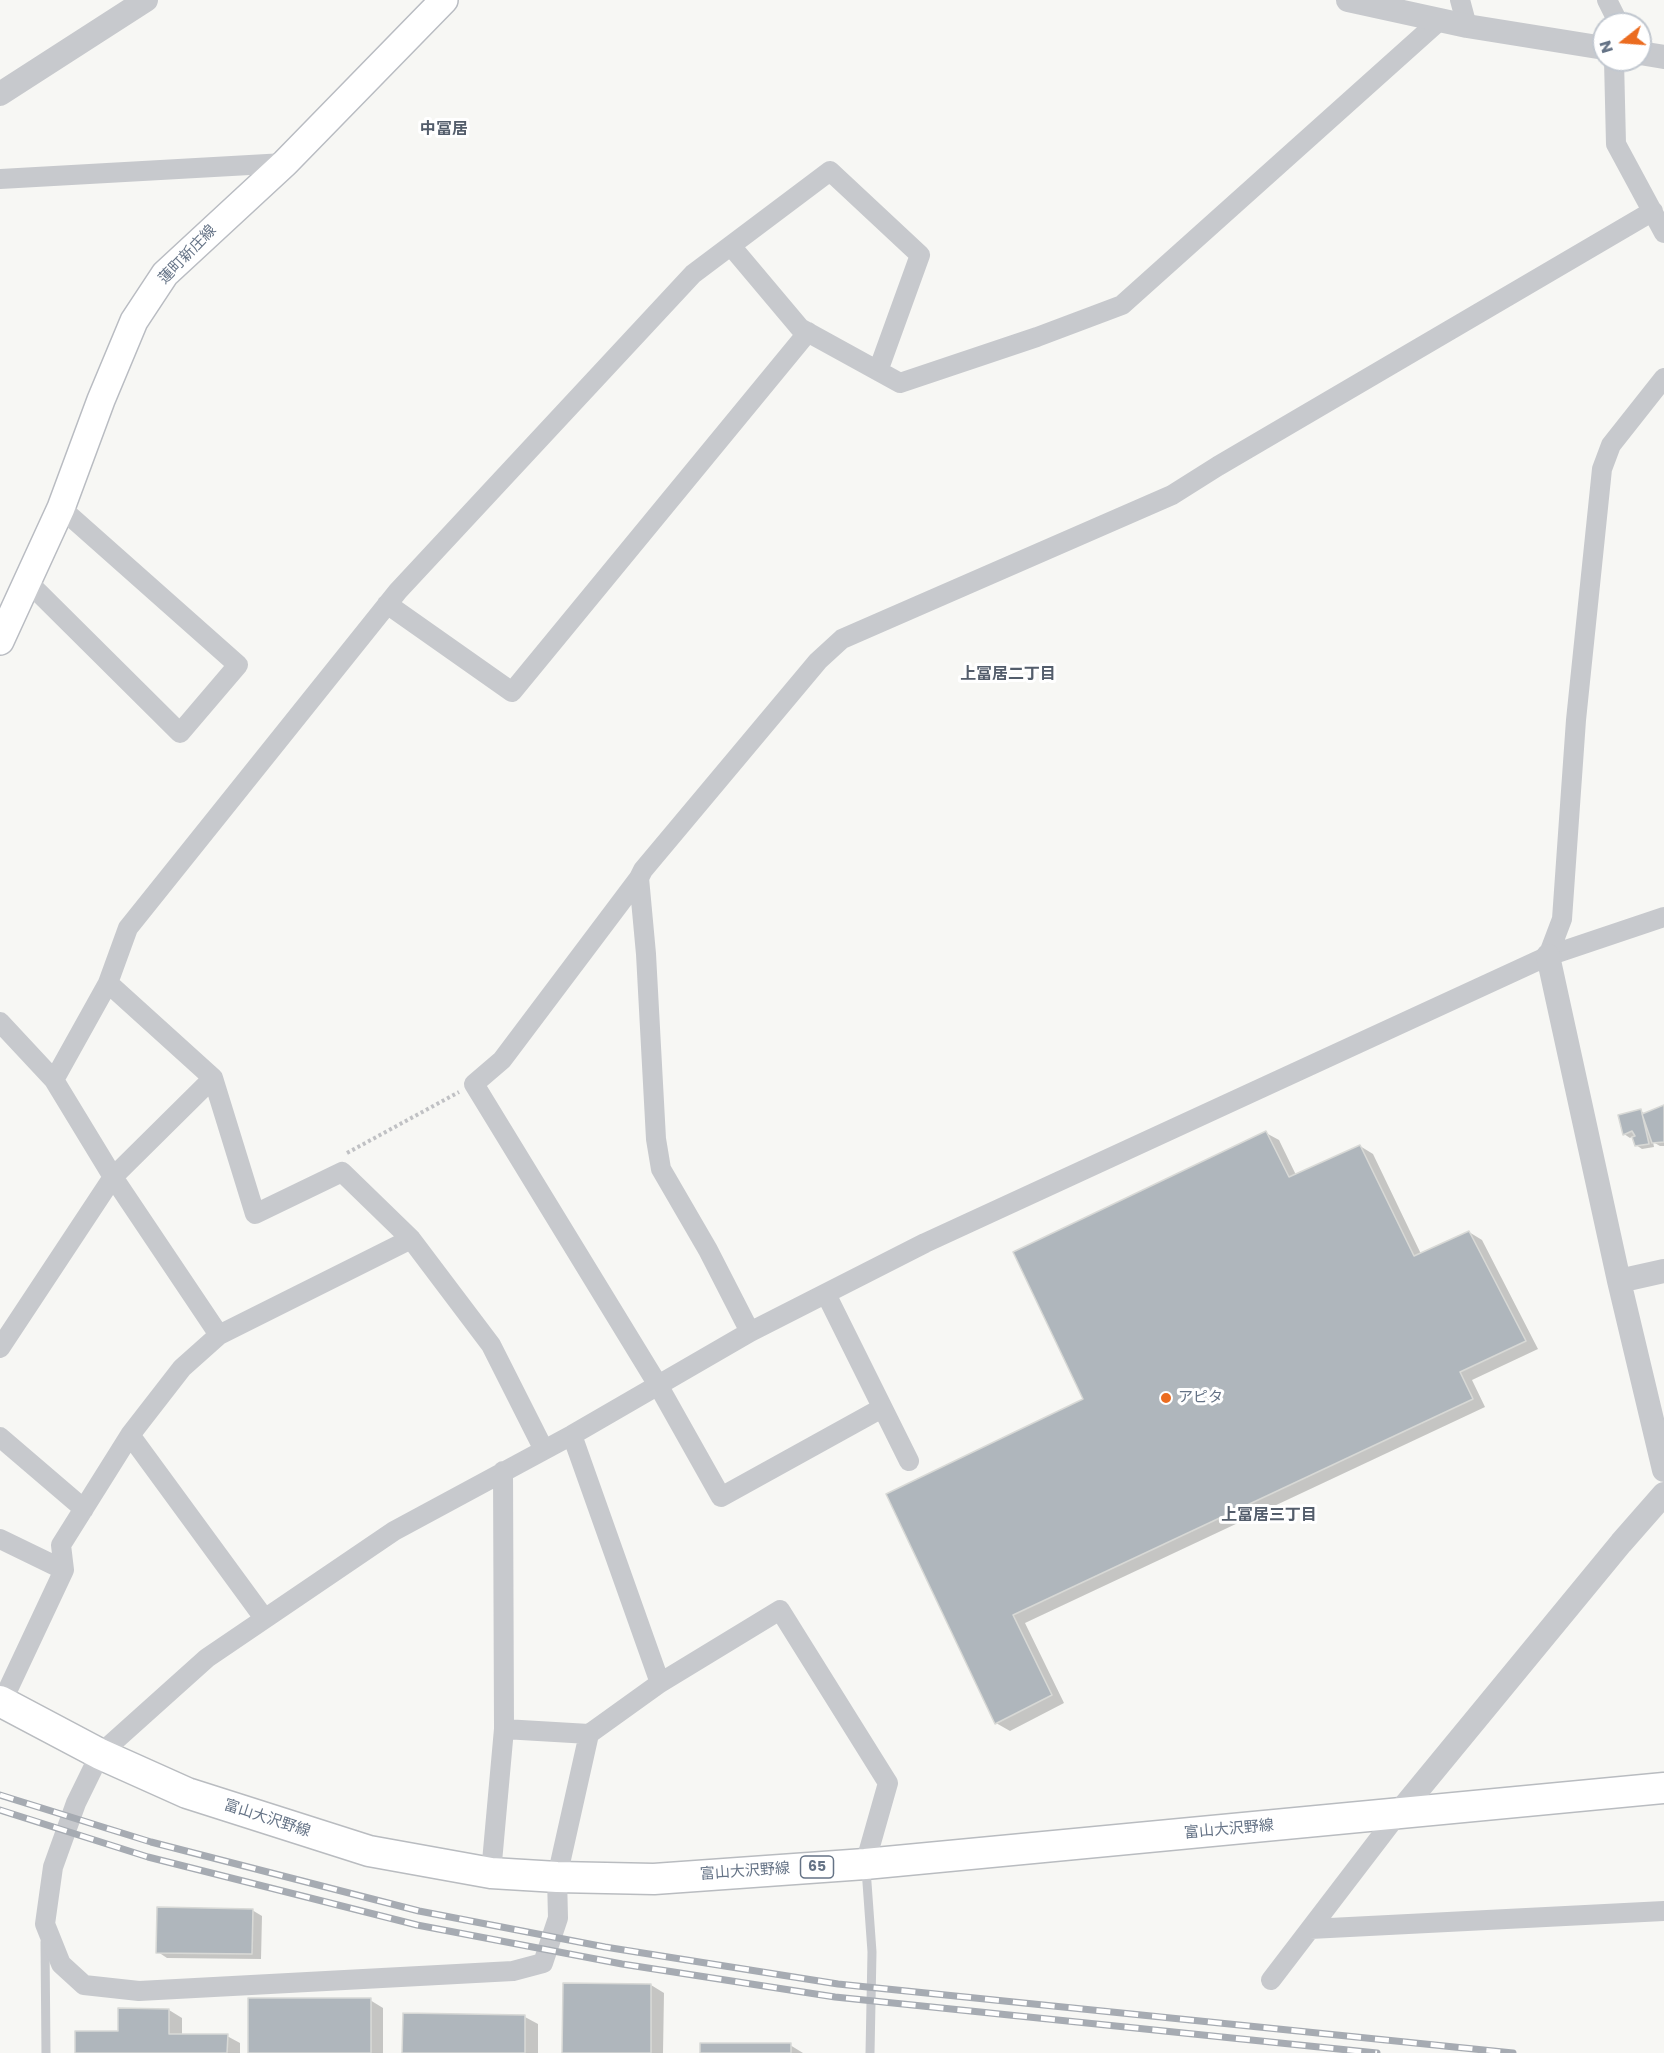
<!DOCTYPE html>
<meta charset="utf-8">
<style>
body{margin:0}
#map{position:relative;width:1664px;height:2053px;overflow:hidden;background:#f7f7f4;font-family:Poppins,sans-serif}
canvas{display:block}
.north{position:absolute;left:1592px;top:12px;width:60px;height:60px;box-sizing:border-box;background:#fff;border:2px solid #c1c7cf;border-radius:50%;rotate:253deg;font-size:16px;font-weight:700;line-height:24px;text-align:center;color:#657386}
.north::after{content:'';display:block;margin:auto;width:21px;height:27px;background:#eb6c20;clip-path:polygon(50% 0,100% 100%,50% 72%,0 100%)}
</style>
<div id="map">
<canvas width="1664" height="2053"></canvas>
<div class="north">N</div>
</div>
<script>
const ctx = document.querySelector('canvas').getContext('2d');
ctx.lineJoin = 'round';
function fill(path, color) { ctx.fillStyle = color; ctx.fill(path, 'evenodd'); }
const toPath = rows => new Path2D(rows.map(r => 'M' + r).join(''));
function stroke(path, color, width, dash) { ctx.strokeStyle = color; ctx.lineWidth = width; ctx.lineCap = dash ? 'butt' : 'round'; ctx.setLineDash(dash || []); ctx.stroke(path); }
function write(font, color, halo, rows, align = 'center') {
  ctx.font = font + ' Poppins,"Noto Sans JP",sans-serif'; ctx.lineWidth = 6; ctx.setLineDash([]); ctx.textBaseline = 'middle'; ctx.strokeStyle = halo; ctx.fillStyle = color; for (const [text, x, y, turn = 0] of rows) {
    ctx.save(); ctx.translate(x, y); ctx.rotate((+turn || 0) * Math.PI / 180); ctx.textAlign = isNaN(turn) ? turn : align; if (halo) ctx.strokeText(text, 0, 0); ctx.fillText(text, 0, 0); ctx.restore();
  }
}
fill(toPath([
 [1664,1107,1664,1146,1660,1146,1653,1142,1654,1147,1642,1149,1636,1145,1633,1136,1630,1138,1624,1134,1640,1111,1646,1114],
 [1266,1133,1279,1140,1296,1175,1360,1146,1373,1154,1421,1254,1469,1232,1482,1240,1538,1349,1472,1380,1485,1407,1025,1623,1064,1703,1010,1731,996,1723,888,1494,1085,1400],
 [252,1910,262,1916,261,1959,167,1958,158,1952],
 [651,1985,664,1993,663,2053,564,2053],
 [370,2000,383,2008,383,2053,249,2053],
 [169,2010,182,2018,182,2035,227,2036,240,2043,240,2053,76,2053],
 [404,2014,525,2017,538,2024,538,2053,403,2053],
 [790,2045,803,2053,702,2053]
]), '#0003');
const building = toPath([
 [1664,1105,1664,1142,1652,1143,1642,1114,1664,1105],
 [1641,1109,1649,1144,1635,1146,1632,1137,1635,1136,1632,1131,1623,1135,1618,1115,1641,1109],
 [1266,1131,1289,1177,1360,1145,1414,1256,1469,1231,1526,1341,1460,1372,1473,1399,1013,1615,1052,1695,995,1724,886,1494,1083,1399,1013,1252,1266,1131],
 [157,1907,253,1909,252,1954,156,1953,157,1907],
 [563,1983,651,1984,651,2053,562,2053,563,1983],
 [248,1998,371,1998,371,2053,248,2053,248,1998],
 [118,2008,169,2009,169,2034,228,2034,227,2053,75,2053,75,2031,118,2031,118,2008],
 [403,2013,525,2015,525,2053,402,2053,403,2013],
 [700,2043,791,2043,791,2053,700,2053,700,2043]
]);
fill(building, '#afb6bc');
stroke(building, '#d8d9d6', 1.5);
const secondary = toPath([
 [0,641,61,508,101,400,134,321,165,274,285,163,444,0]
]);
const primary = toPath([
 [0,1701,100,1754,187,1793,369,1851,491,1873,557,1877,654,1879,865,1864,1664,1788]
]);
stroke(secondary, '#b9bcc2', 30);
stroke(primary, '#b9bcc0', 33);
stroke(toPath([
 [347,1153,459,1092]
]), '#c0c1c4', 4, [3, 3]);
stroke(toPath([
 [866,1869,872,1952,870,2053],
 [45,1942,46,2053]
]), '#c7c9cd', 9);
stroke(toPath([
 [1460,0,1467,26],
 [1607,0,1619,24],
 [1614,60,1616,144,1664,233],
 [0,179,285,163],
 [731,246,800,328,900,383,1037,337,1122,305,1439,21],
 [27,581,180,733,238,665,61,508],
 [387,604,512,692,808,332],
 [639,878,502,1060,474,1084,658,1385,721,1497,882,1408],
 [1548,956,1562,919,1576,720,1602,469,1611,445,1664,378],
 [108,983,213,1078,255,1214,342,1172,411,1239,491,1345,544,1450],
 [0,1022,54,1080,113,1177,219,1335],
 [54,1080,108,983,128,928,398,591,693,274,830,171,920,255,878,371],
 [826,1294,909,1461],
 [750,1332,708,1250,661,1169,656,1139,646,954,639,878,643,870,818,661,842,639,1172,495,1218,466,1653,211],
 [0,1348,113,1177,213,1078],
 [130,1435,264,1618],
 [572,1435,660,1683],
 [0,1437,84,1509],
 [0,1539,64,1570],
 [2,1702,64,1570,61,1545,130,1435,182,1368,219,1335,411,1239],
 [504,1729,589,1734,660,1683,780,1610,888,1783,865,1864],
 [589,1734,557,1877,558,1918,543,1963,513,1971,139,1991,84,1985,61,1964,45,1924,53,1867,76,1803,100,1754,207,1658,394,1531,572,1435,750,1332,925,1243,1548,956,1664,917],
 [491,1873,504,1729,503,1471],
 [1310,1929,1664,1911],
 [1271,1980,1398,1814]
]), '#c7c9cd', 20);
stroke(toPath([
 [1348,0,1467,26,1604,48],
 [1640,53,1664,57],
 [0,94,146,0],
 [1548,956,1619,1281,1664,1470],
 [1619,1281,1664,1271],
 [1398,1814,1621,1543,1664,1494]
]), '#c7c9cd', 24);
stroke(secondary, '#fff', 27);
stroke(primary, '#fff', 30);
const rail = toPath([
 [0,1795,151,1842,419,1911,605,1947,838,1984,1513,2053],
 [0,1810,148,1857,417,1925,622,1964,835,1997,1377,2053]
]);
stroke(rail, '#a6abb2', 7);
stroke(rail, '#fff', 4.5, [14]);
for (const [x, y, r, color] of [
 [1166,1398,6,"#eb6c20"]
]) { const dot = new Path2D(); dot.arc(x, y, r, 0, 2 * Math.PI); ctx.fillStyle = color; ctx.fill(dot); stroke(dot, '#fff', 2); }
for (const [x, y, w] of [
 [817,1867,33]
]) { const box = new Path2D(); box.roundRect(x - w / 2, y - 11, w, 22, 4.5); ctx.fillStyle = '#fff'; ctx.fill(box); stroke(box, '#657386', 1.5); }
write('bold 14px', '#657386', null, [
 ["65",817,1867]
]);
write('15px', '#657386', '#fff', [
 ["蓮町新庄線",188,255,-46],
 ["富山大沢野線",267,1819,18],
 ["富山大沢野線",1229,1830,-5],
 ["富山大沢野線",745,1872,-4]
]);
write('15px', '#657386', '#fff', [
 ["アピタ",1178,1398]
], 'left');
write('bold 16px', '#535d6b', '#fff', [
 ["中冨居",444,130],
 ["上冨居二丁目",1008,675],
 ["上冨居三丁目",1269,1516]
]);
</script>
